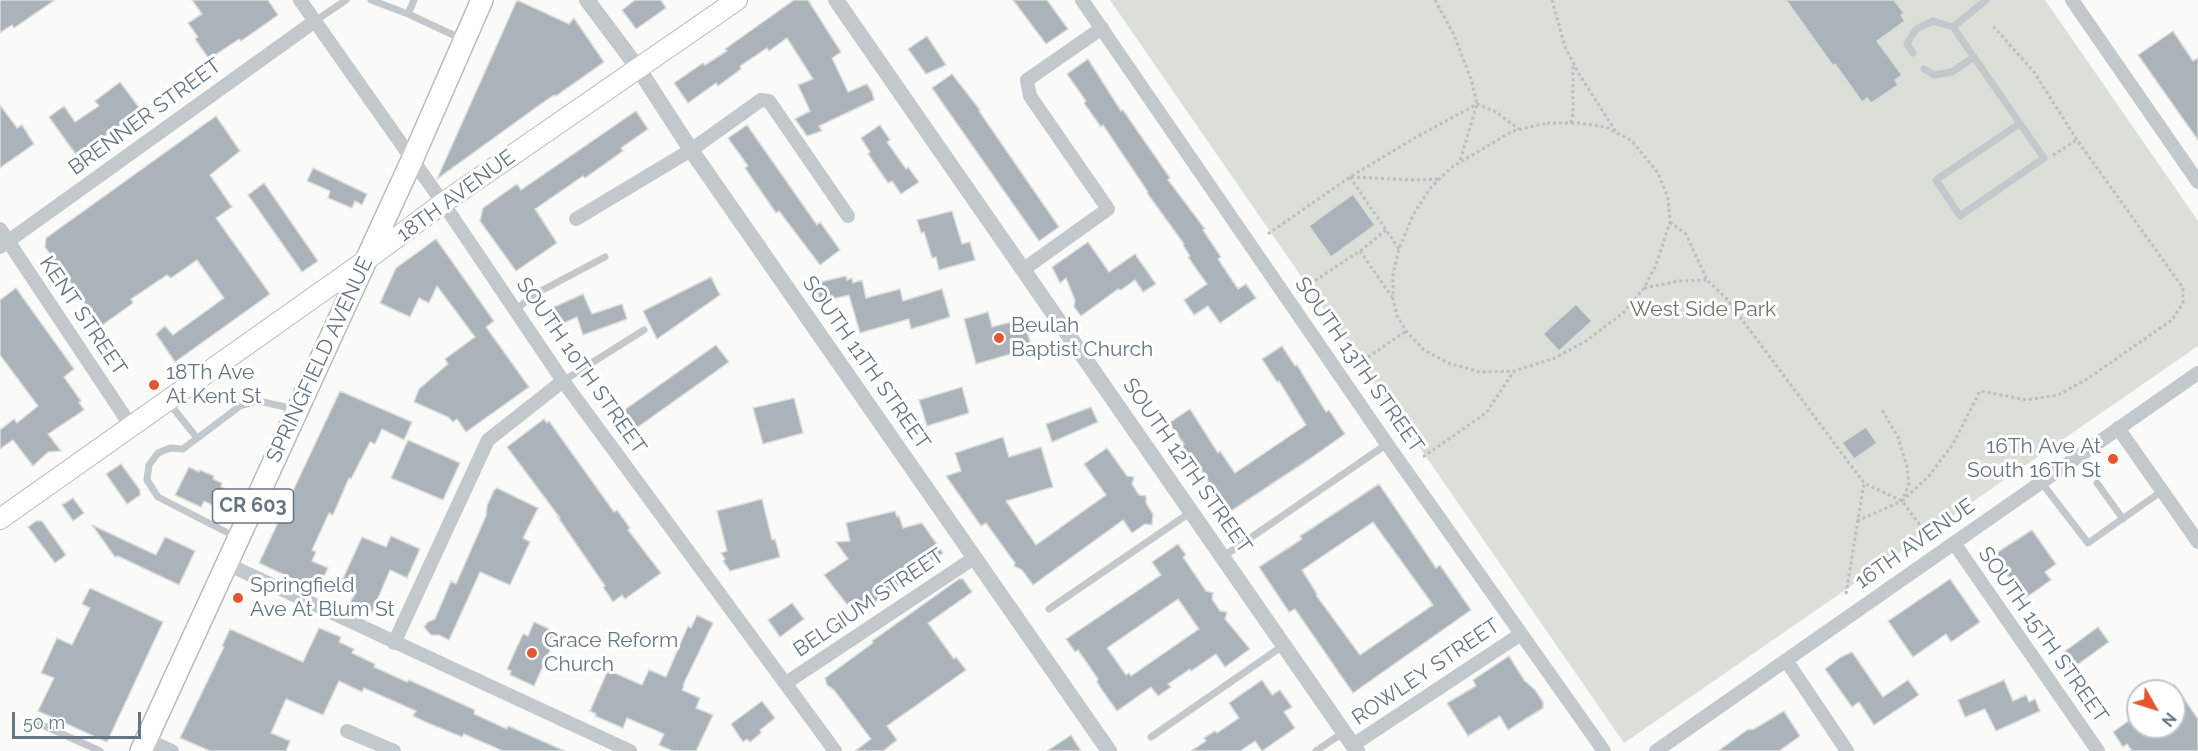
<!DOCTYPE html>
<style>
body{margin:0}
#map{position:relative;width:2198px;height:751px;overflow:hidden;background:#fafaf8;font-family:Raleway,sans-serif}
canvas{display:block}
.north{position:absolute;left:2126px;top:679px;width:60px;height:60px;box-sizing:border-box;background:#fff;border:2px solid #c1c8cd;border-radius:50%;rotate:129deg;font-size:16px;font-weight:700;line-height:24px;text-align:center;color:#657683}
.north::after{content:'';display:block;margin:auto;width:21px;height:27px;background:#e4572e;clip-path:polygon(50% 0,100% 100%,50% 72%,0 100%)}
.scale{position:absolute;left:12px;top:712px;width:129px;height:27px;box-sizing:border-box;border:3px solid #657683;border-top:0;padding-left:8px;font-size:18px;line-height:21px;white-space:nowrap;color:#657683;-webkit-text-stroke:4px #fff;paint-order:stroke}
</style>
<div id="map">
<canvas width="2198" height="751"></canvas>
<div class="north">N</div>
<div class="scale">50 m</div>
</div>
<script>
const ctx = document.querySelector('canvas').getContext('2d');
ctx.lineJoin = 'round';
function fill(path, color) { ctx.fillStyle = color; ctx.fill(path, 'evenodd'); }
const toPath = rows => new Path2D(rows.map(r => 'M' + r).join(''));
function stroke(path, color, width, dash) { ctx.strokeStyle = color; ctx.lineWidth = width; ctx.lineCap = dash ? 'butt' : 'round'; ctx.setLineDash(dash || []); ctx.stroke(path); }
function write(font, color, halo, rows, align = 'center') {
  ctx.font = font + ' Raleway,sans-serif'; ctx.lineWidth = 6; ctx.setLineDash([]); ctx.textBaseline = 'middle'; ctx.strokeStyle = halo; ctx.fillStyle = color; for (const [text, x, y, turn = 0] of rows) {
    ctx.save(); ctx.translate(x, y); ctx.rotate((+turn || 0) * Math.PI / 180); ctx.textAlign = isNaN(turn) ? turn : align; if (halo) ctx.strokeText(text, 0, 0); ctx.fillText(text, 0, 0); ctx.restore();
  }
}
fill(toPath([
 [1110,0,2045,0,2198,221,2198,346,1624,743]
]), '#dadfd7');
const building = toPath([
 [0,0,55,0,14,28,12,25,0,33,0,0],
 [192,0,268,0,278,15,241,41,239,39,209,59,195,39,198,37,188,23,202,14,192,0],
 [517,0,569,24,574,18,604,62,556,96,554,95,538,106,437,179,517,0],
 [635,0,661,0,666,8,636,29,622,10,635,0],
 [794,0,808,0,841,52,832,58,848,92,867,84,872,92,874,100,819,126,822,131,807,136,795,119,810,111,798,85,813,79,787,38,769,51,767,48,740,66,741,69,718,86,716,83,688,103,674,83,703,63,705,65,727,51,725,49,794,0],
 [1013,0,1047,0,1068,29,1046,44,1013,0],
 [1786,0,1894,0,1904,13,1901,15,1905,21,1877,41,1902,75,1895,80,1898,85,1871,103,1867,98,1862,102,1835,64,1833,66,1786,0],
 [2173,31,2193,61,2198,58,2198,140,2138,55,2173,31],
 [927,36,946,65,926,74,908,49,927,36],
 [1088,59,1121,111,1123,110,1170,178,1168,180,1205,229,1203,230,1221,257,1218,259,1238,289,1246,284,1256,298,1220,323,1208,306,1194,315,1184,300,1207,284,1188,257,1190,256,1183,245,1184,244,1147,193,1148,192,1103,125,1101,127,1084,103,1086,101,1067,74,1088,59],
 [952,74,980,110,979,111,1059,227,1039,241,932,88,952,74],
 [120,82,141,110,77,156,49,117,64,106,75,122,99,106,95,101,120,82],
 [0,105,17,128,22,125,34,144,0,168,0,105],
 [636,111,648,129,621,148,623,151,585,178,583,176,535,209,557,243,516,271,480,221,483,208,517,184,521,190,636,111],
 [216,116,240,151,210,175,232,207,216,218,270,294,175,362,156,334,165,326,173,335,224,298,197,260,171,278,167,275,131,299,133,303,101,326,45,247,46,238,216,116],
 [747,125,817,225,820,222,840,250,820,265,779,211,776,213,745,168,748,166,728,138,747,125],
 [880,125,890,140,887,142,906,169,908,167,919,182,901,194,892,181,888,183,868,154,870,152,861,138,880,125],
 [313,168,367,194,362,205,355,201,352,208,328,198,330,191,307,181,313,168],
 [264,183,318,261,302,272,248,195,264,183],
 [1353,194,1375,225,1331,257,1309,226,1353,194],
 [952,211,962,244,970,242,975,260,939,270,936,257,932,258,924,232,921,233,917,220,952,211],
 [436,239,494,321,486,327,529,387,466,432,457,419,453,422,448,417,414,402,419,389,448,364,445,359,475,337,437,286,429,303,419,298,410,317,380,303,396,268,436,239],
 [1088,242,1109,272,1135,254,1156,284,1143,292,1135,280,1121,290,1118,289,1081,316,1074,307,1075,300,1066,278,1060,283,1052,267,1088,242],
 [846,276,847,280,852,278,853,283,862,280,866,298,900,289,903,301,942,289,950,317,911,329,909,319,860,333,849,295,820,302,816,283,846,276],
 [711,277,720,295,657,339,643,311,711,277],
 [16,288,74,369,64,377,81,401,79,402,84,410,48,434,61,451,48,452,33,466,13,440,0,449,0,430,14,419,17,423,38,406,0,355,0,300,16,288],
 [583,294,592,314,622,304,627,319,583,335,577,317,557,326,545,311,583,294],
 [1576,304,1592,321,1559,351,1543,334,1576,304],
 [988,312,992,327,1023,319,1032,348,976,364,964,319,988,312],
 [716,345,729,362,635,429,623,411,716,345],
 [1282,346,1295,366,1297,365,1326,412,1329,410,1345,434,1311,458,1228,513,1200,468,1198,469,1182,446,1184,444,1169,423,1190,409,1218,453,1220,451,1235,473,1306,425,1279,381,1277,382,1262,359,1282,346],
 [962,387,969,413,927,426,919,400,962,387],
 [340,391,412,422,404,440,382,429,375,444,370,442,351,479,349,478,333,515,329,513,312,550,316,552,312,561,328,568,317,590,259,563,340,391],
 [794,398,803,433,763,444,753,408,794,398],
 [1091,407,1098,422,1052,442,1046,424,1091,407],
 [544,419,547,423,549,421,614,512,617,510,630,528,628,530,661,573,625,599,622,595,613,602,603,587,605,586,557,516,560,518,507,447,544,419],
 [1866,427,1877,443,1854,459,1842,443,1866,427],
 [1003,437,1009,457,1041,447,1053,487,1006,501,1036,545,1106,495,1084,464,1107,448,1127,476,1134,477,1132,484,1139,495,1146,496,1146,503,1153,514,1152,525,1145,524,1132,533,1123,520,1033,585,1022,570,1014,566,1015,563,986,523,981,526,946,476,961,471,955,453,1003,437],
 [408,440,460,463,443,500,391,478,408,440],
 [121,464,140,490,140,495,127,504,106,474,121,464],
 [189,467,199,472,200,470,214,476,213,479,222,483,221,487,224,488,217,502,214,501,212,505,204,501,201,507,175,495,189,467],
 [1379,484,1436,568,1440,565,1471,610,1353,693,1295,609,1289,612,1259,567,1302,539,1300,536,1379,484],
 [1373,522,1433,605,1360,655,1316,595,1317,594,1302,570,1373,522],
 [497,488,538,508,523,538,530,542,510,585,480,572,449,640,439,635,431,635,424,627,428,622,435,619,451,581,456,584,486,516,487,506,494,490,497,488],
 [73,498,84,513,73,521,62,505,73,498],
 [762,499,772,540,775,539,780,557,730,571,723,561,725,559,721,553,727,551,717,511,762,499],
 [895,511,897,517,899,516,903,528,922,523,943,553,856,616,824,575,848,559,836,542,850,541,846,523,895,511],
 [36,521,42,521,66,555,55,563,28,527,36,521],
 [92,525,156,555,165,537,195,551,179,585,118,556,115,557,92,525],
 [2032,530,2056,564,2045,572,2051,580,2024,599,1993,555,2032,530],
 [391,536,420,549,407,578,390,570,372,612,350,603,356,592,340,585,362,537,386,547,391,536],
 [1178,544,1186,555,1183,557,1206,591,1213,593,1212,599,1220,611,1227,612,1225,619,1250,649,1225,667,1216,654,1191,671,1190,669,1168,684,1171,687,1158,696,1151,687,1117,711,1102,690,1097,682,1098,679,1078,650,1075,652,1066,639,1161,575,1152,562,1178,544],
 [1178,599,1199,629,1131,676,1129,673,1126,675,1107,648,1178,599],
 [959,579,963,579,972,592,928,623,954,659,956,657,966,670,887,726,897,740,883,751,855,751,871,739,834,690,827,685,825,678,873,643,872,641,959,579],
 [1950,579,1980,622,1951,642,1946,634,1913,657,1888,621,1950,579],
 [90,588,163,622,107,742,38,711,54,678,41,673,57,638,72,645,90,608,82,604,90,588],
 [792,603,804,619,780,637,768,620,792,603],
 [697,615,713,623,683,685,684,686,682,690,700,698,696,708,713,715,696,751,673,751,659,745,664,734,627,718,623,728,595,716,596,714,590,711,608,670,642,685,649,670,666,677,688,626,691,628,697,615],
 [534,622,558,633,534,686,510,675,511,671,507,669,523,634,528,636,534,622],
 [2098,627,2109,642,2071,669,2061,654,2098,627],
 [319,628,341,637,339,642,354,649,352,653,375,664,374,667,407,682,409,680,475,710,474,714,507,729,508,726,565,751,503,751,464,734,462,737,428,723,413,716,416,711,364,688,362,692,339,681,323,715,286,699,271,733,290,741,286,751,210,751,180,738,224,647,222,646,230,629,303,662,319,628],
 [1852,652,1883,697,1908,680,1919,695,1874,725,1859,702,1852,707,1825,669,1841,657,1852,652],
 [1509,656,1524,680,1535,690,1543,702,1543,708,1508,730,1500,716,1468,736,1447,703,1476,686,1473,680,1509,656],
 [1262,680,1272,695,1280,690,1292,707,1284,712,1295,728,1262,751,1255,741,1240,751,1191,751,1206,741,1204,738,1215,731,1217,733,1239,718,1229,703,1262,680],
 [2004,680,2013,701,2026,695,2029,702,2035,699,2040,711,1996,731,1985,709,1965,717,1958,700,2004,680],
 [2174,684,2198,719,2198,751,2132,751,2127,744,2123,747,2113,732,2138,714,2138,727,2174,727,2174,684],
 [762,701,775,718,760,730,761,733,750,742,747,739,743,742,731,724,762,701],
 [1784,711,1800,736,1779,751,1718,751,1747,730,1754,729,1784,711],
 [1071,735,1081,751,1047,751,1071,735]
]);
fill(building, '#aab3b9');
stroke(building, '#dcdcda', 1.5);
const secondary = toPath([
 [0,519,365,261,443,203,737,0]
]);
const primary = toPath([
 [141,751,412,160,482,0]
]);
stroke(secondary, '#b3babf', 22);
stroke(primary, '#b5babe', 24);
stroke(toPath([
 [1435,0,1454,35,1471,79,1477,104,1460,161],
 [1552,0,1565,47,1579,74,1616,132],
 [1547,123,1578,123,1606,127,1632,141,1658,173,1668,198,1670,222,1656,265,1644,288,1624,312,1586,341,1555,358,1514,371,1480,372,1448,363,1424,350,1406,331,1397,316,1393,299,1393,274,1399,249,1413,215,1431,187,1452,167,1513,131,1547,123],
 [1571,123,1573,112,1573,65],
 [2053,155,2077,140],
 [1350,177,1399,249],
 [1351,177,1414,180,1438,179],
 [1670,222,1686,234,1707,280,1726,298,1864,483,1902,501,1929,537],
 [1268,234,1350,177,1413,139,1477,104,1494,111,1519,129],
 [1360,251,1392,297],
 [1305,287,1360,251,1386,230],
 [1644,288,1679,281,1707,280],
 [1358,364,1406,331],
 [1423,457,1486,413,1514,371],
 [1902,501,1928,477,1953,444,1980,391,2027,400,2058,395,2087,379,2172,320,2183,303,2183,288,2077,140,2034,72,1992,25],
 [1857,521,1902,501,1909,483,1907,467,1898,437,1882,410],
 [1846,594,1864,483]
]), '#bbbfc2', 3, [3, 3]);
stroke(toPath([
 [371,0,408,14],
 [414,0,408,14,462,39],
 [315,21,346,0],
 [1953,27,1986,0],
 [1913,53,1907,44,1916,29,1933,21,1953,27,2044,158,1960,216,1936,180,2019,124],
 [1924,69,1934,75,1952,72,1974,57],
 [515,310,537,293,605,257],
 [563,381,644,330],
 [169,403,197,438],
 [2041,482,2088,543,2162,491],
 [2097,483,2123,519],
 [236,537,158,497,147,480,149,465,158,453,170,448,183,449,240,406,258,401,295,409],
 [1224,556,1387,444],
 [1049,609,1191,512],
 [40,724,100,751],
 [1151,737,1284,645],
 [1316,751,1344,732]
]), '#c3c8cc', 7);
stroke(toPath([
 [300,0,443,203,563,381,835,751],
 [1082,0,1387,444,1604,751],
 [2072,0,2198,182],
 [576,219,691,150,761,100,769,101,848,216],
 [0,229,131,426],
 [0,247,315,21],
 [1024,269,1108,209,1030,96,1027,80,1102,28],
 [2118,428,2198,542],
 [1954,543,2098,751],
 [227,564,630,751],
 [394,643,488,440,563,381],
 [1786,660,1847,751],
 [786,683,974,558],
 [347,731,394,751],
 [146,739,172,751],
 [1353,745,1521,634],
 [1656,751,2198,373]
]), '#c3c8cc', 14);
stroke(toPath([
 [587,0,638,68,691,150,1109,751],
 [836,0,1357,751]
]), '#c3c8cc', 16);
stroke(secondary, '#fff', 20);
stroke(primary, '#fff', 21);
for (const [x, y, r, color] of [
 [999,338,6,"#e4572e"],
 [154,385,6,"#e4572e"],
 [2113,459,6,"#e4572e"],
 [238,598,6,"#e4572e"],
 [532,653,6,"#e4572e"]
]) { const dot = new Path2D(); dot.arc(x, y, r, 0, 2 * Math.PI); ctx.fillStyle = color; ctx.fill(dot); stroke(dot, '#fff', 2); }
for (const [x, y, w] of [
 [253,506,81]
]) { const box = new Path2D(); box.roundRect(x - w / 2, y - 17, w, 34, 4.5); ctx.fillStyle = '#fff'; ctx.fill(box); stroke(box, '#657683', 1.5); }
write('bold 20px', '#657683', null, [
 ["CR 603",253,506]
]);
write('21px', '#657683', '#fff', [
 ["BRENNER STREET",145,117,-36],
 ["18TH AVENUE",456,196,-36],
 ["KENT STREET",83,316,56],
 ["SPRINGFIELD AVENUE",320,360,-65],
 ["SOUTH 11TH STREET",866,363,55],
 ["SOUTH 13TH STREET",1359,365,55],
 ["SOUTH 10TH STREET",581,366,55],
 ["SOUTH 12TH STREET",1187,466,55],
 ["16TH AVENUE",1915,544,-35],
 ["BELGIUM STREET",869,603,-34],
 ["SOUTH 15TH STREET",2043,635,55],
 ["ROWLEY STREET",1426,672,-34]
]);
write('21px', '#687a64', '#fff', [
 ["West Side Park",1703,310]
]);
write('21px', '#657683', '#fff', [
 ["Beulah",1011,326],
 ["Baptist Church",1011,350],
 ["18Th Ave",166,373],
 ["At Kent St",166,397],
 ["16Th Ave At",2101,447,"right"],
 ["South 16Th St",2101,471,"right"],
 ["Springfield",250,586],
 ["Ave At Blum St",250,610],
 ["Grace Reform",544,641],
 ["Church",544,665]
], 'left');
</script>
